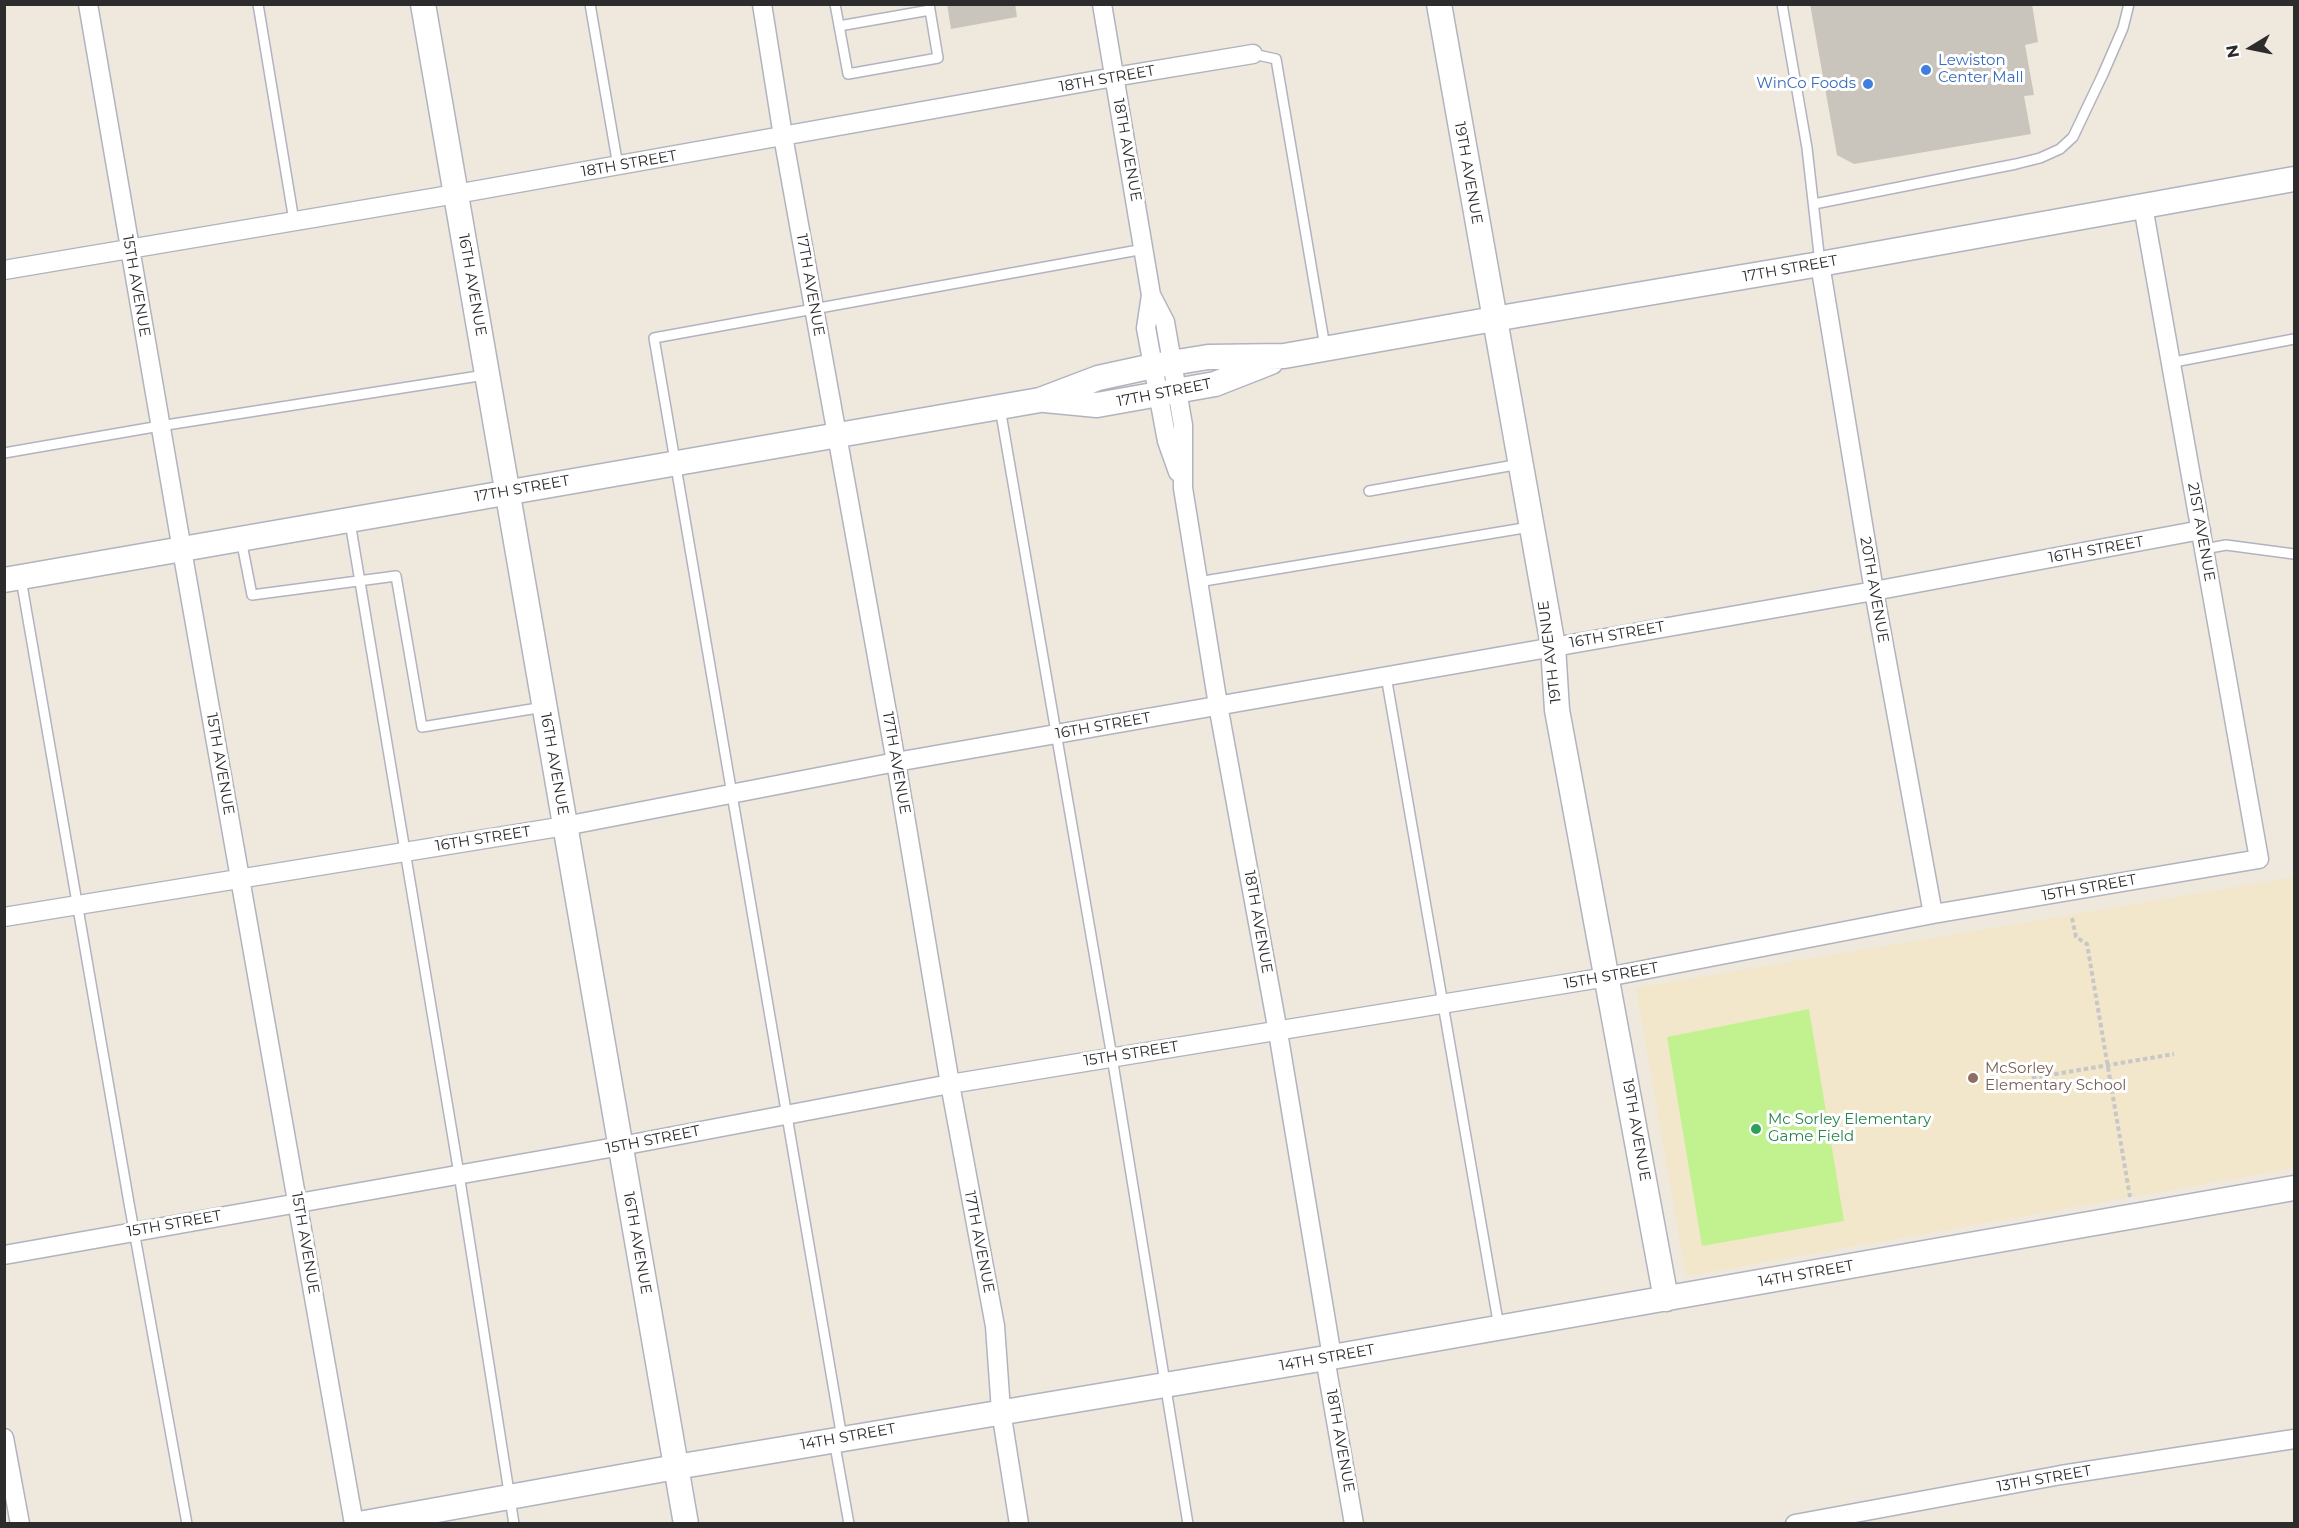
<!DOCTYPE html>
<style>
body{margin:0}
#map{position:relative;width:2299px;height:1528px;overflow:hidden;background:#efe8dd;font-family:Montserrat,sans-serif}
canvas{display:block}
.frame{position:absolute;inset:0;border:6px solid #2c2c2c;pointer-events:none}
.north{position:absolute;left:2221px;top:18px;width:60px;height:60px;-webkit-text-stroke:4px #fff;paint-order:stroke;rotate:260deg;font-size:16px;font-weight:700;line-height:24px;text-align:center;color:#2c2c2c}
.north::after{content:'';display:block;margin:auto;width:21px;height:27px;background:#2c2c2c;clip-path:polygon(50% 0,100% 100%,50% 72%,0 100%)}
</style>
<div id="map">
<canvas width="2299" height="1528"></canvas>
<div class="frame"></div>
<div class="north">N</div>
</div>
<script>
const ctx = document.querySelector('canvas').getContext('2d');
ctx.lineJoin = 'round';
function fill(path, color) { ctx.fillStyle = color; ctx.fill(path, 'evenodd'); }
const toPath = rows => new Path2D(rows.map(r => 'M' + r).join(''));
function stroke(path, color, width, dash) { ctx.strokeStyle = color; ctx.lineWidth = width; ctx.lineCap = dash ? 'butt' : 'round'; ctx.setLineDash(dash || []); ctx.stroke(path); }
function write(font, color, halo, rows, align = 'center') {
  ctx.font = font + ' Montserrat,sans-serif'; ctx.lineWidth = 6; ctx.setLineDash([]); ctx.textBaseline = 'middle'; ctx.strokeStyle = halo; ctx.fillStyle = color; for (const [text, x, y, turn = 0] of rows) {
    ctx.save(); ctx.translate(x, y); ctx.rotate((+turn || 0) * Math.PI / 180); ctx.textAlign = isNaN(turn) ? turn : align; if (halo) ctx.strokeText(text, 0, 0); ctx.fillText(text, 0, 0); ctx.restore();
  }
}
fill(toPath([
 [2294,877,2294,1168,1686,1276,1636,988]
]), '#f2e7cb');
fill(toPath([
 [1809,1009,1844,1221,1702,1246,1667,1037]
]), '#c2f290');
fill(toPath([
 [947,4,1015,4,1017,17,951,29],
 [1810,4,2032,4,2038,42,2025,45,2034,95,2024,96,2031,134,1854,164,1837,155]
]), '#cac5bc');
const lane = toPath([
 [258,4,294,221],
 [590,4,618,166],
 [835,4,848,74,938,58,929,4],
 [1782,4,1807,148,1820,263],
 [839,26,930,10],
 [1253,54,1276,59,1325,347],
 [1814,204,2016,164,2040,158,2060,149,2073,137,2103,74,2123,28,2129,4],
 [2169,363,2294,339],
 [1000,408,1112,1057,1188,1524],
 [4,453,160,426,485,375],
 [1369,491,1520,464],
 [350,522,459,1174,514,1524],
 [241,539,252,595,396,576,422,727,544,707],
 [2204,549,2226,545,2294,554],
 [21,579,129,1203,187,1524],
 [1198,582,1530,527],
 [1386,676,1499,1327],
 [842,1438,654,338,1144,249],
 [834,1440,849,1524]
]);
const street = toPath([
 [88,4,182,550,354,1524],
 [762,4,783,136,896,762,950,1084,995,1326,1001,1411,1019,1524],
 [1102,4,1151,295,1165,322,1183,425,1183,488,1218,705,1278,1032,1332,1357],
 [1820,264,1874,591,1933,914],
 [4,270,456,194,1114,77,1253,54],
 [1151,295,1146,328,1167,441,1178,472],
 [4,917,565,826,896,762,1874,591,2201,530],
 [4,1255,621,1146,950,1084,1607,977,1933,914,2259,859,2143,206],
 [1325,1358,1354,1524],
 [4,1438,20,1524],
 [1795,1524,2061,1475,2294,1439]
]);
const secondary = toPath([
 [423,4,686,1524],
 [1439,4,1553,646,1557,710,1666,1299],
 [1045,400,1097,405,1215,384,1271,362],
 [4,580,1040,400,1098,378,1153,366,1208,357,1284,356,1494,319,1820,264,2294,179],
 [359,1524,676,1467,1332,1357,2294,1188]
]);
stroke(lane, '#b1b3c1', 12);
stroke(street, '#b1b3c1', 21);
stroke(secondary, '#b1b3c1', 27);
stroke(toPath([
 [2072,918,2076,937,2087,944,2130,1197],
 [2032,1078,2174,1054]
]), '#c8c8c8', 4, [4.5, 3]);
stroke(lane, '#fff', 9);
stroke(street, '#fff', 18);
stroke(secondary, '#fff', 24);
for (const [x, y, r, color] of [
 [1926,70,6,"#3f7fe0"],
 [1868,84,6,"#3f7fe0"],
 [1973,1078,6,"#8d6e63"],
 [1756,1129,6,"#2e9e5b"]
]) { const dot = new Path2D(); dot.arc(x, y, r, 0, 2 * Math.PI); ctx.fillStyle = color; ctx.fill(dot); stroke(dot, '#fff', 2); }
write('15px', '#366cbe', '#fff', [
 ["Lewiston",1938,61],
 ["Center Mall",1938,78],
 ["WinCo Foods",1856,84,"right"]
], 'left');
write('15px', '#2c2c2c', '#fff', [
 ["18TH STREET",1107,79,-10],
 ["18TH AVENUE",1127,150,80],
 ["18TH STREET",629,164,-10],
 ["19TH AVENUE",1468,173,80],
 ["17TH STREET",1790,269,-10],
 ["16TH AVENUE",472,285,80],
 ["17TH AVENUE",810,285,80],
 ["15TH AVENUE",136,286,80],
 ["17TH STREET",1164,393,-11],
 ["17TH STREET",522,489,-10],
 ["21ST AVENUE",2201,532,80],
 ["16TH STREET",2096,550,-10],
 ["20TH AVENUE",1874,590,80],
 ["16TH STREET",1617,635,-10],
 ["19TH AVENUE",1550,652,-97],
 ["16TH STREET",1103,726,-10],
 ["17TH AVENUE",896,763,80],
 ["15TH AVENUE",220,764,80],
 ["16TH AVENUE",554,764,80],
 ["16TH STREET",483,839,-9],
 ["15TH STREET",2089,888,-10],
 ["18TH AVENUE",1258,922,80],
 ["15TH STREET",1611,976,-10],
 ["15TH STREET",1131,1054,-9],
 ["19TH AVENUE",1636,1130,80],
 ["15TH STREET",653,1140,-11],
 ["15TH STREET",174,1224,-10],
 ["17TH AVENUE",979,1242,79],
 ["15TH AVENUE",305,1243,80],
 ["16TH AVENUE",637,1243,80],
 ["14TH STREET",1806,1274,-10],
 ["14TH STREET",1327,1358,-10],
 ["14TH STREET",848,1437,-10],
 ["18TH AVENUE",1340,1441,80],
 ["13TH STREET",2044,1479,-10]
]);
write('15px', '#785e54', '#fff', [
 ["McSorley",1985,1069],
 ["Elementary School",1985,1086]
], 'left');
write('15px', '#27864d', '#fff', [
 ["Mc Sorley Elementary",1768,1120],
 ["Game Field",1768,1137]
], 'left');
</script>
